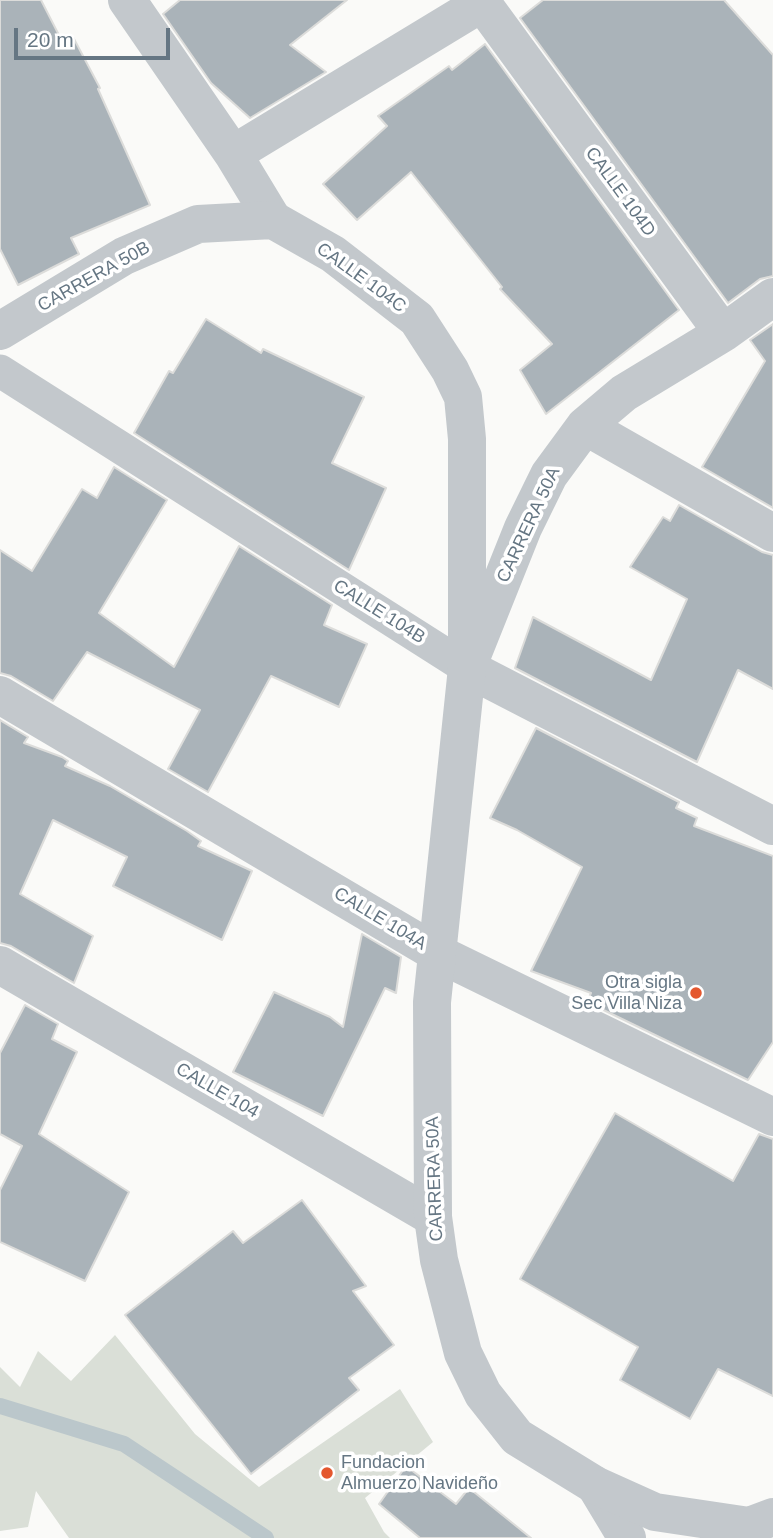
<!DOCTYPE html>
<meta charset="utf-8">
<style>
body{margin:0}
#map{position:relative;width:773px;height:1538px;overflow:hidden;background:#fafaf8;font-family:Arial,sans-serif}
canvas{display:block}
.scale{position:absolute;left:14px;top:28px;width:156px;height:32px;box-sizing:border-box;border:4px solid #657683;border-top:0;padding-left:9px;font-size:21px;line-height:24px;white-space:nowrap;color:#657683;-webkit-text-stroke:5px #fff;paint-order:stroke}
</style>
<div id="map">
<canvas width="773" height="1538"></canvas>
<div class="scale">20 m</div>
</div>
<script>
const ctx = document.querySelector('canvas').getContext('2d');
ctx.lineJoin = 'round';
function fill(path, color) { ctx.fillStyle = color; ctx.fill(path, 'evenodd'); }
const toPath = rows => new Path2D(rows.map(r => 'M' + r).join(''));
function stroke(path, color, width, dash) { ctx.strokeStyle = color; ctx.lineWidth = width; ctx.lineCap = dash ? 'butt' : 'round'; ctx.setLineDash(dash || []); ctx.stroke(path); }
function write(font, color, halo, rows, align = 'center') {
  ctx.font = font + ' Arial,sans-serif'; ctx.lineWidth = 7; ctx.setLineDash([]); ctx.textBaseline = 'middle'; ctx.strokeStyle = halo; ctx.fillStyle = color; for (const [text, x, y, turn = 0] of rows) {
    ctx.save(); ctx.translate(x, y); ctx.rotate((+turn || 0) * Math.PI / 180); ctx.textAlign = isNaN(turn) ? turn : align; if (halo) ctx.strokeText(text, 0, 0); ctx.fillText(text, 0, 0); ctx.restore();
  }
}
fill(toPath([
 [115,1335,195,1434,259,1487,400,1389,433,1442,365,1498,384,1532,390,1538,69,1538,36,1491,28,1527,0,1531,0,1367,20,1387,38,1351,71,1381]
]), '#dadfd7');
stroke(toPath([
 [0,1406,124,1444,266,1538]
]), '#bbc7cb', 16);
const building = toPath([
 [0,0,41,0,63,43,73,37,100,88,98,89,150,205,71,238,79,254,18,285,0,249,0,0],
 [180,0,347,0,290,45,326,72,250,118,211,83,163,14,180,0],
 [543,0,724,0,773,55,773,276,760,279,728,303,520,18,543,0],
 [485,44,679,310,546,414,520,370,552,344,500,289,502,287,411,172,357,220,323,184,387,126,378,116,449,66,452,70,485,44],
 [206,319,261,353,263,349,364,397,332,463,386,488,349,570,134,433,169,371,173,373,206,319],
 [773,324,773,508,702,467,765,361,750,340,773,324],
 [114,467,167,500,99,613,174,667,239,546,332,605,324,625,367,644,339,707,271,676,208,792,168,769,200,710,87,652,53,701,11,676,0,673,0,550,32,571,82,489,97,498,114,467],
 [679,505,762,552,773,555,773,689,738,670,697,762,515,668,533,617,651,680,687,599,630,567,663,517,670,521,679,505],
 [0,720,28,737,24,743,62,757,68,761,65,766,110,786,187,831,201,841,198,846,252,871,222,940,113,886,127,857,53,820,20,894,93,936,74,983,11,946,0,943,0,720],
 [536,728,679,802,676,808,697,818,694,826,773,856,773,1042,748,1080,587,1002,591,993,531,971,582,867,517,830,490,818,536,728],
 [362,934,401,957,396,993,385,988,323,1116,233,1072,274,992,330,1017,343,1027,362,934],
 [25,1005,58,1024,52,1039,77,1052,39,1134,129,1192,85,1281,0,1242,0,1190,22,1146,0,1134,0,1053,25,1005],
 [615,1113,733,1181,759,1134,773,1139,773,1396,718,1369,690,1419,620,1380,638,1347,520,1279,615,1113],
 [302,1200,366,1286,353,1291,394,1345,349,1378,359,1390,251,1474,125,1315,233,1231,243,1243,302,1200],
 [406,1466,456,1504,469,1488,531,1538,420,1538,379,1504,406,1466]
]);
fill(building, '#aab3b9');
stroke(building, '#dcdcda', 2);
stroke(toPath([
 [0,371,467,668]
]), '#c3c8cc', 33);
stroke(toPath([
 [127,0,233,154,273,220],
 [480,0,723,333,773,297],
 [233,154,482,3],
 [723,333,624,393,585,426,549,475,523,528,467,668,773,826],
 [585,426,773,533],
 [0,695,435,952,773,1117],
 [0,965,433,1217],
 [595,1485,627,1538]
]), '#c3c8cc', 38);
stroke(toPath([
 [0,331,124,256,198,224,273,220,333,254,417,319,450,370,463,397,467,439,467,668,432,1002,433,1217,439,1260,463,1353,483,1394,517,1437,595,1485,655,1512,749,1526,773,1517]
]), '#c3c8cc', 38);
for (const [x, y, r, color] of [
 [696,993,7,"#e4572e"],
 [327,1473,7,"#e4572e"]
]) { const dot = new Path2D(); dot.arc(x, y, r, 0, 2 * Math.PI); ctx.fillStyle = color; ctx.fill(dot); stroke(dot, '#fff', 2.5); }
write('18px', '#657683', '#fff', [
 ["CALLE 104D",620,192,54],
 ["CARRERA 50B",94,277,-29],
 ["CALLE 104C",361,278,36],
 ["CARRERA 50A",529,525,-65],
 ["CALLE 104B",379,612,32],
 ["CALLE 104A",380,919,31],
 ["CALLE 104",217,1091,30],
 ["CARRERA 50A",435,1179,-92]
]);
write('18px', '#657683', '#fff', [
 ["Otra sigla",682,983],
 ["Sec Villa Niza",682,1004],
 ["Fundacion",341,1463,"left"],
 ["Almuerzo Navideño",341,1484,"left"]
], 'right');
</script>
